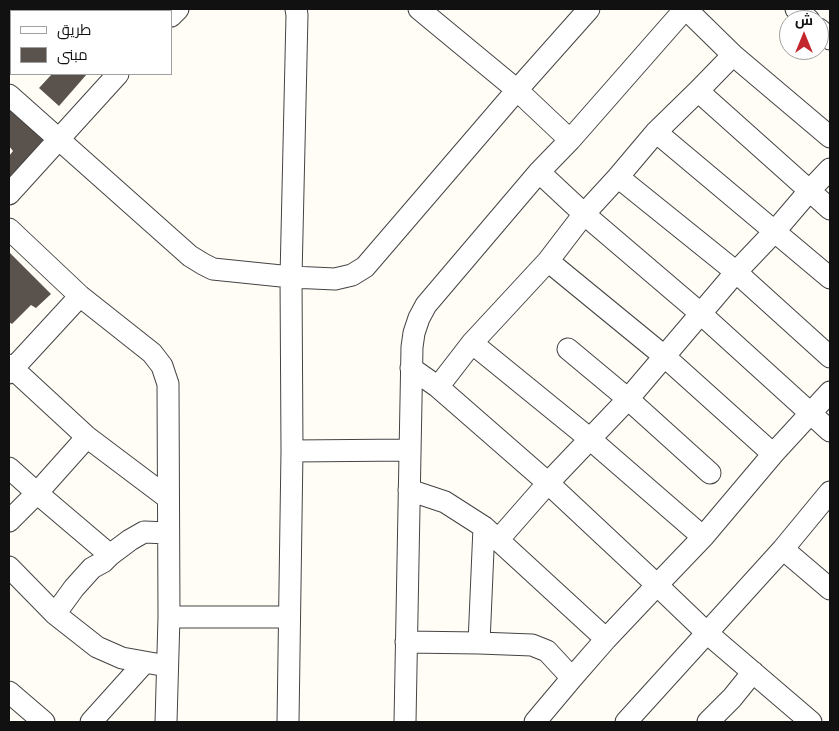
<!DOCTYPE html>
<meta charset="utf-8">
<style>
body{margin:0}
#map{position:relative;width:839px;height:731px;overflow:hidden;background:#fffdf5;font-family:"Times New Roman",Cairo,serif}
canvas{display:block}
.frame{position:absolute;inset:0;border:10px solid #111;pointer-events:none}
.legend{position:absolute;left:10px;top:10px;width:162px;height:65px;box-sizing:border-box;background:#fff;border:1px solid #a0a0a0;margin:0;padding:6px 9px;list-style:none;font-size:15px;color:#111}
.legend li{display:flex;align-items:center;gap:10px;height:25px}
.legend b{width:25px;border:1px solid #a0a0a0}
.north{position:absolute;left:779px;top:10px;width:50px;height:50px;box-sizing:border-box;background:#fff;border:1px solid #a0a0a0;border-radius:50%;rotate:0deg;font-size:14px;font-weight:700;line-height:20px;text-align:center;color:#111}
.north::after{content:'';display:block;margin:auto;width:18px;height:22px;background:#c4262e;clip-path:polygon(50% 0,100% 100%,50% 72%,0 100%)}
</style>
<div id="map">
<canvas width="839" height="731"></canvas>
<div class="frame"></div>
<ul class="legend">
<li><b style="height:6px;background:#fff"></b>طريق</li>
<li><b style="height:14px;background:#5a524d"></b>مبنى</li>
</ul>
<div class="north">ش</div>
</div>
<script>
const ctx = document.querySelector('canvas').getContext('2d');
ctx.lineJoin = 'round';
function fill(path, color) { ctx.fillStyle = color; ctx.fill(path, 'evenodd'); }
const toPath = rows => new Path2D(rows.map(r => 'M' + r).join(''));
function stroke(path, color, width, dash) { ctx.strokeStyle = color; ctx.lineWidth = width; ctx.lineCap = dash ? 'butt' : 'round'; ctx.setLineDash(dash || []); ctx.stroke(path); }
fill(toPath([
 [111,9,144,9,142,11,108,11],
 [52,74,87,74,59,106,39,88],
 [9,106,57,147,9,203,9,156,13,151,9,146],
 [9,252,51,294,36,308,31,305,12,324,9,322]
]), '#5a524d');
const minor = toPath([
 [419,9,517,90,570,140],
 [686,9,733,55,830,137],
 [796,9,809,20],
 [171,16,178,9],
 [819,29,830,39],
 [698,91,830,209],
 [9,95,190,256,203,264,213,269,291,277,335,279,352,275,365,267,517,90,589,9],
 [656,132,830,278],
 [539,172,584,214,700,313,830,431],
 [618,177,736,272,830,357],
 [9,194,118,74],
 [9,229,80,296,152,353,162,366,168,384,169,617,166,722],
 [548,261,664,356,773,454],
 [472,343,590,439,703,537],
 [568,349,628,399,710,473],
 [9,365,87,437,168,498],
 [411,368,438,387,548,483,657,585,703,537,773,454,830,392],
 [9,373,80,296],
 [438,387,472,343,548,261,584,214,618,177,656,132,698,91,733,55],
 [292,451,410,450],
 [9,468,37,493,110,555,103,562,92,568,74,588,55,614],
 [409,490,445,502,484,527,606,639],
 [9,521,37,493,87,437],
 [498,540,548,483,628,399,736,272,775,231,810,190,830,169],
 [783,549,830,589],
 [110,555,130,540,144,532,168,533],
 [9,567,55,614,97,647,122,658,167,666],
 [169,617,289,617],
 [406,642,479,643,532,645,547,651,572,678],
 [479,643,484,527],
 [9,692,44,722],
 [91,722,145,662],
 [288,722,292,451,291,277,297,15,296,9],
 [405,722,412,347,414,333,419,318,426,305,539,172,570,140,685,9],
 [535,722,572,678,606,639,657,585,707,633,811,722],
 [626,722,783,549,830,492],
 [708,722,732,698,753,672]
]);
stroke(minor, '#444', 23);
stroke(minor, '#fff', 21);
</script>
